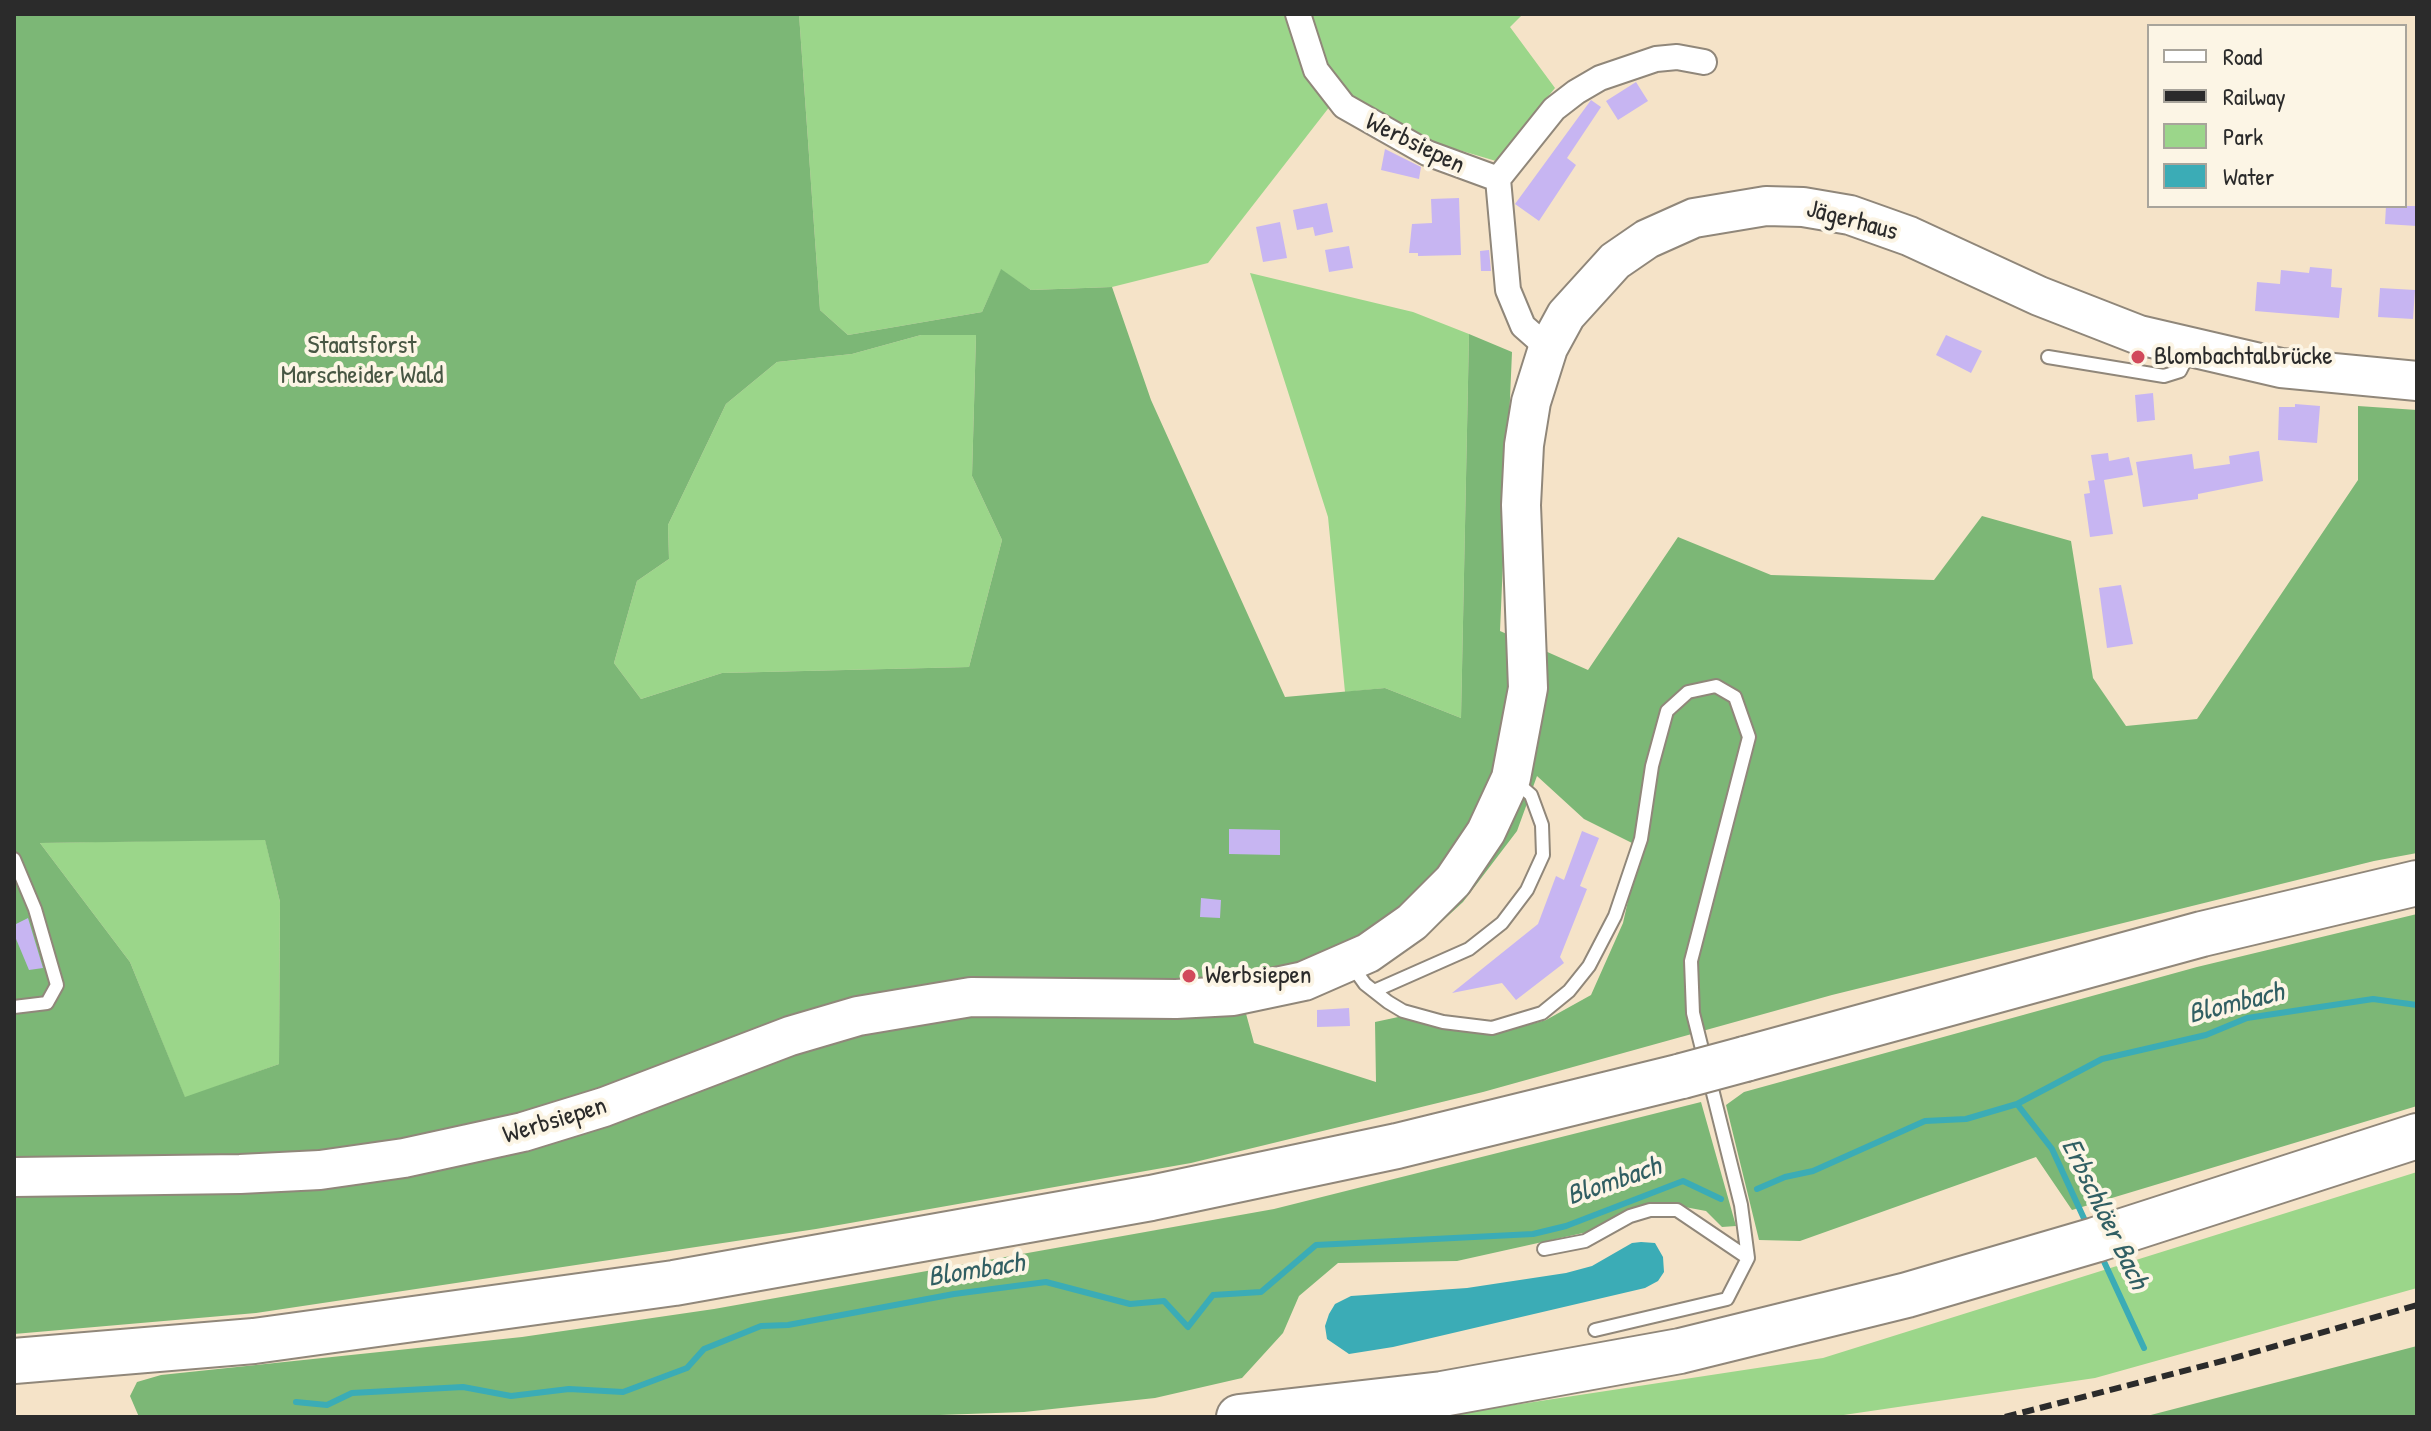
<!DOCTYPE html>
<meta charset="utf-8">
<style>
body{margin:0}
#map{position:relative;width:2431px;height:1431px;overflow:hidden;background:#f5e3c8;font-family:"Patrick Hand",sans-serif}
canvas{display:block}
.frame{position:absolute;inset:0;border:16px solid #2b2b2b;pointer-events:none}
.legend{position:absolute;left:2147px;top:24px;width:260px;height:184px;box-sizing:border-box;background:#fcf5e5;border:2px solid #a8a49b;margin:0;padding:10px 14px;list-style:none;font-size:24px;color:#2b2b2b}
.legend li{display:flex;align-items:center;gap:16px;height:40px}
.legend b{width:40px;border:2px solid #a8a49b}
</style>
<div id="map">
<canvas width="2431" height="1431"></canvas>
<div class="frame"></div>
<ul class="legend">
<li><b style="height:10px;background:#fff"></b>Road</li>
<li><b style="height:10px;background:#2b2b2b"></b>Railway</li>
<li><b style="height:22px;background:#9bd68a"></b>Park</li>
<li><b style="height:22px;background:#3bacb6"></b>Water</li>
</ul>
</div>
<script>
const ctx = document.querySelector('canvas').getContext('2d');
ctx.lineJoin = 'round';
function fill(path, color) { ctx.fillStyle = color; ctx.fill(path, 'evenodd'); }
const toPath = rows => new Path2D(rows.map(r => 'M' + r).join(''));
function stroke(path, color, width, dash) { ctx.strokeStyle = color; ctx.lineWidth = width; ctx.lineCap = dash ? 'butt' : 'round'; ctx.setLineDash(dash || []); ctx.stroke(path); }
function write(font, color, halo, rows, align = 'center') {
  ctx.font = font + ' "Patrick Hand",sans-serif'; ctx.lineWidth = 8; ctx.setLineDash([]); ctx.textBaseline = 'middle'; ctx.strokeStyle = halo; ctx.fillStyle = color; for (const [text, x, y, turn = 0] of rows) {
    ctx.save(); ctx.translate(x, y); ctx.rotate((+turn || 0) * Math.PI / 180); ctx.textAlign = isNaN(turn) ? turn : align; if (halo) ctx.strokeText(text, 0, 0); ctx.fillText(text, 0, 0); ctx.restore();
  }
}
fill(toPath([
 [799,14,1523,14,1510,27,1555,88,1496,161,1401,133,1341,92,1208,263,1112,287,1031,290,1001,270,982,312,848,335,820,310],
 [1250,273,1413,312,1469,334,1461,718,1385,688,1345,692,1328,517],
 [921,335,976,335,972,476,1002,540,969,667,722,673,641,699,614,663,637,581,669,559,668,525,726,404,777,362,852,354],
 [265,839,280,902,279,1064,185,1098,130,962,40,843],
 [2417,1172,2417,1288,2095,1378,1830,1417,1435,1417,1823,1358]
]), '#9bd68a');
fill(toPath([
 [14,14,799,14,820,310,848,335,982,312,1001,269,1031,290,1112,287,1151,400,1285,697,1385,688,1461,718,1469,334,1512,352,1500,631,1588,670,1678,537,1771,575,1934,580,1982,516,2071,541,2093,678,2126,726,2197,719,2358,480,2358,406,2417,410,2417,853,2374,861,1832,995,1483,1092,1191,1163,816,1229,256,1313,14,1334],
 [921,335,976,335,972,476,1002,540,969,667,722,673,641,699,614,663,637,581,669,559,668,525,726,404,777,362,852,354],
 [1537,776,1584,819,1640,847,1623,923,1591,995,1546,1020,1491,1035,1403,1016,1375,1022,1376,1082,1254,1043,1245,1010,1287,1005,1327,992,1385,963,1425,937,1463,902,1517,831],
 [265,840,280,902,279,1064,185,1097,130,962,40,843],
 [2417,914,2417,1106,2072,1210,2036,1157,1800,1241,1759,1240,1726,1105,1744,1092,2197,967],
 [1701,1102,1736,1226,1722,1227,1706,1211,1658,1202,1629,1209,1592,1231,1457,1261,1338,1263,1299,1296,1283,1333,1242,1378,1155,1398,1024,1412,883,1417,139,1417,130,1396,137,1382,161,1375,522,1337,714,1309,1274,1209],
 [2417,1346,2417,1417,2143,1417]
]), '#7cb776');
fill(toPath([
 [1641,1242,1655,1243,1663,1257,1664,1272,1658,1281,1645,1288,1393,1347,1349,1354,1327,1339,1325,1326,1329,1314,1335,1304,1351,1296,1467,1288,1566,1273,1592,1266,1632,1243]
]), '#3bacb6');
stroke(toPath([
 [2017,1104,2052,1149,2087,1225],
 [1757,1189,1785,1177,1813,1171,1925,1121,1966,1119,2017,1104,2102,1059,2206,1035,2247,1018,2373,999,2417,1005],
 [2100,1253,2144,1348],
 [296,1402,327,1405,352,1393,463,1387,511,1396,569,1389,623,1392,687,1368,704,1349,761,1326,788,1325,954,1294,1046,1282,1130,1304,1164,1301,1188,1327,1213,1295,1261,1292,1316,1245,1533,1234,1566,1226,1683,1181,1721,1199]
]), '#3bacb6', 6);
fill(toPath([
 [1636,82,1648,101,1618,120,1606,101],
 [1591,100,1601,107,1567,158,1576,165,1539,221,1515,204],
 [1385,149,1421,167,1419,179,1381,170],
 [1459,198,1461,255,1418,256,1418,253,1409,253,1412,224,1432,223,1431,199],
 [1327,203,1333,232,1315,236,1313,227,1297,230,1293,210],
 [2386,206,2417,206,2417,226,2385,224],
 [1280,222,1287,258,1263,262,1256,227],
 [1349,246,1353,268,1329,272,1325,250],
 [1489,250,1491,271,1481,271,1480,251],
 [2310,267,2332,269,2331,287,2342,288,2339,318,2255,311,2257,282,2280,284,2281,270,2309,273],
 [2380,288,2415,290,2413,319,2378,317],
 [1946,335,1982,351,1971,373,1936,355],
 [2153,393,2155,420,2137,422,2135,395],
 [2295,404,2320,406,2317,443,2278,440,2279,407,2295,407],
 [2259,451,2263,481,2198,494,2198,499,2143,507,2136,462,2192,454,2194,469,2230,464,2229,456],
 [2108,453,2109,461,2129,457,2133,475,2104,480,2113,534,2090,537,2084,494,2090,493,2088,481,2095,480,2091,455],
 [2121,585,2133,644,2107,648,2099,588],
 [1229,829,1280,830,1280,855,1229,854],
 [1582,831,1599,838,1580,886,1587,889,1560,957,1564,963,1516,1000,1502,983,1452,993,1538,924,1556,876,1564,880],
 [1201,898,1221,900,1220,918,1200,917],
 [28,918,43,968,29,970,14,934,14,925],
 [1349,1008,1350,1026,1317,1027,1317,1010]
]), '#c7b5f2');
const lane = toPath([
 [2048,357,2164,376,2180,371,2190,351],
 [14,859,35,909,57,985,47,1003,14,1007],
 [1352,966,1365,984,1388,1002,1403,1011,1443,1022,1492,1028,1542,1013,1569,991,1589,966,1615,916,1641,839,1652,766,1667,711,1688,692,1716,686,1735,697,1749,737,1691,961,1693,1013,1741,1205,1748,1258,1727,1299,1595,1330],
 [1374,991,1469,949,1502,923,1527,890,1543,855,1542,825,1531,795,1515,781],
 [1544,1249,1585,1241,1630,1216,1650,1210,1677,1210,1748,1258]
]);
const street = toPath([
 [1298,14,1316,70,1344,106,1427,153,1498,179],
 [1498,179,1554,109,1576,92,1600,78,1656,59,1677,57,1704,62],
 [1498,179,1508,290,1523,326,1548,348]
]);
const primary = toPath([
 [14,1177,240,1174,320,1170,404,1158,523,1132,604,1107,790,1036,858,1016,971,997,1176,999,1233,996,1304,981,1368,953,1412,922,1453,881,1486,832,1511,778,1528,688,1521,505,1524,445,1531,402,1548,348,1566,315,1615,261,1647,239,1694,218,1766,206,1803,207,1850,215,1909,236,2039,296,2139,335,2281,368,2417,381]
]);
const highway = toPath([
 [1745,1059,2202,934,2417,883],
 [14,1361,254,1341,674,1283,1151,1198,1397,1146,1682,1076],
 [1239,1417,1442,1394,1680,1351,1907,1295,2095,1240,2417,1136]
]);
stroke(lane, '#90877a', 16);
stroke(street, '#90877a', 28);
stroke(primary, '#90877a', 42);
stroke(highway, '#90877a', 48);
stroke(lane, '#fff', 12);
stroke(street, '#fff', 24);
stroke(primary, '#fff', 38);
stroke(highway, '#fff', 44);
stroke(toPath([
 [2005,1417,2234,1358,2417,1305]
]), '#2b2b2b', 6, [12, 6]);
const highwayBridge = toPath([
 [1682,1076,1745,1059]
]);
stroke(highwayBridge, '#90877a', 48, []);
stroke(highwayBridge, '#fff', 44);
for (const [x, y, r, color] of [
 [2138,357,8,"#d1495b"],
 [1189,976,8,"#d1495b"]
]) { const dot = new Path2D(); dot.arc(x, y, r, 0, 2 * Math.PI); ctx.fillStyle = color; ctx.fill(dot); stroke(dot, '#fcf5e5', 3); }
write('26px', '#2b2b2b', '#fcf5e5', [
 ["Werbsiepen",1415,144,26],
 ["Jägerhaus",1852,221,15],
 ["Werbsiepen",555,1121,-17]
]);
write('26px', '#475643', '#fcf5e5', [
 ["Staatsforst",362,346],
 ["Marscheider Wald",362,376]
]);
write('26px', '#2b2b2b', '#fcf5e5', [
 ["Blombachtalbrücke",2154,357],
 ["Werbsiepen",1205,976]
], 'left');
write('italic 28px', '#315f63', '#fcf5e5', [
 ["Blombach",2236,1004,-14],
 ["Blombach",1614,1182,-19],
 ["Erbschlöer Bach",2104,1214,64],
 ["Blombach",976,1271,-9]
]);
</script>
